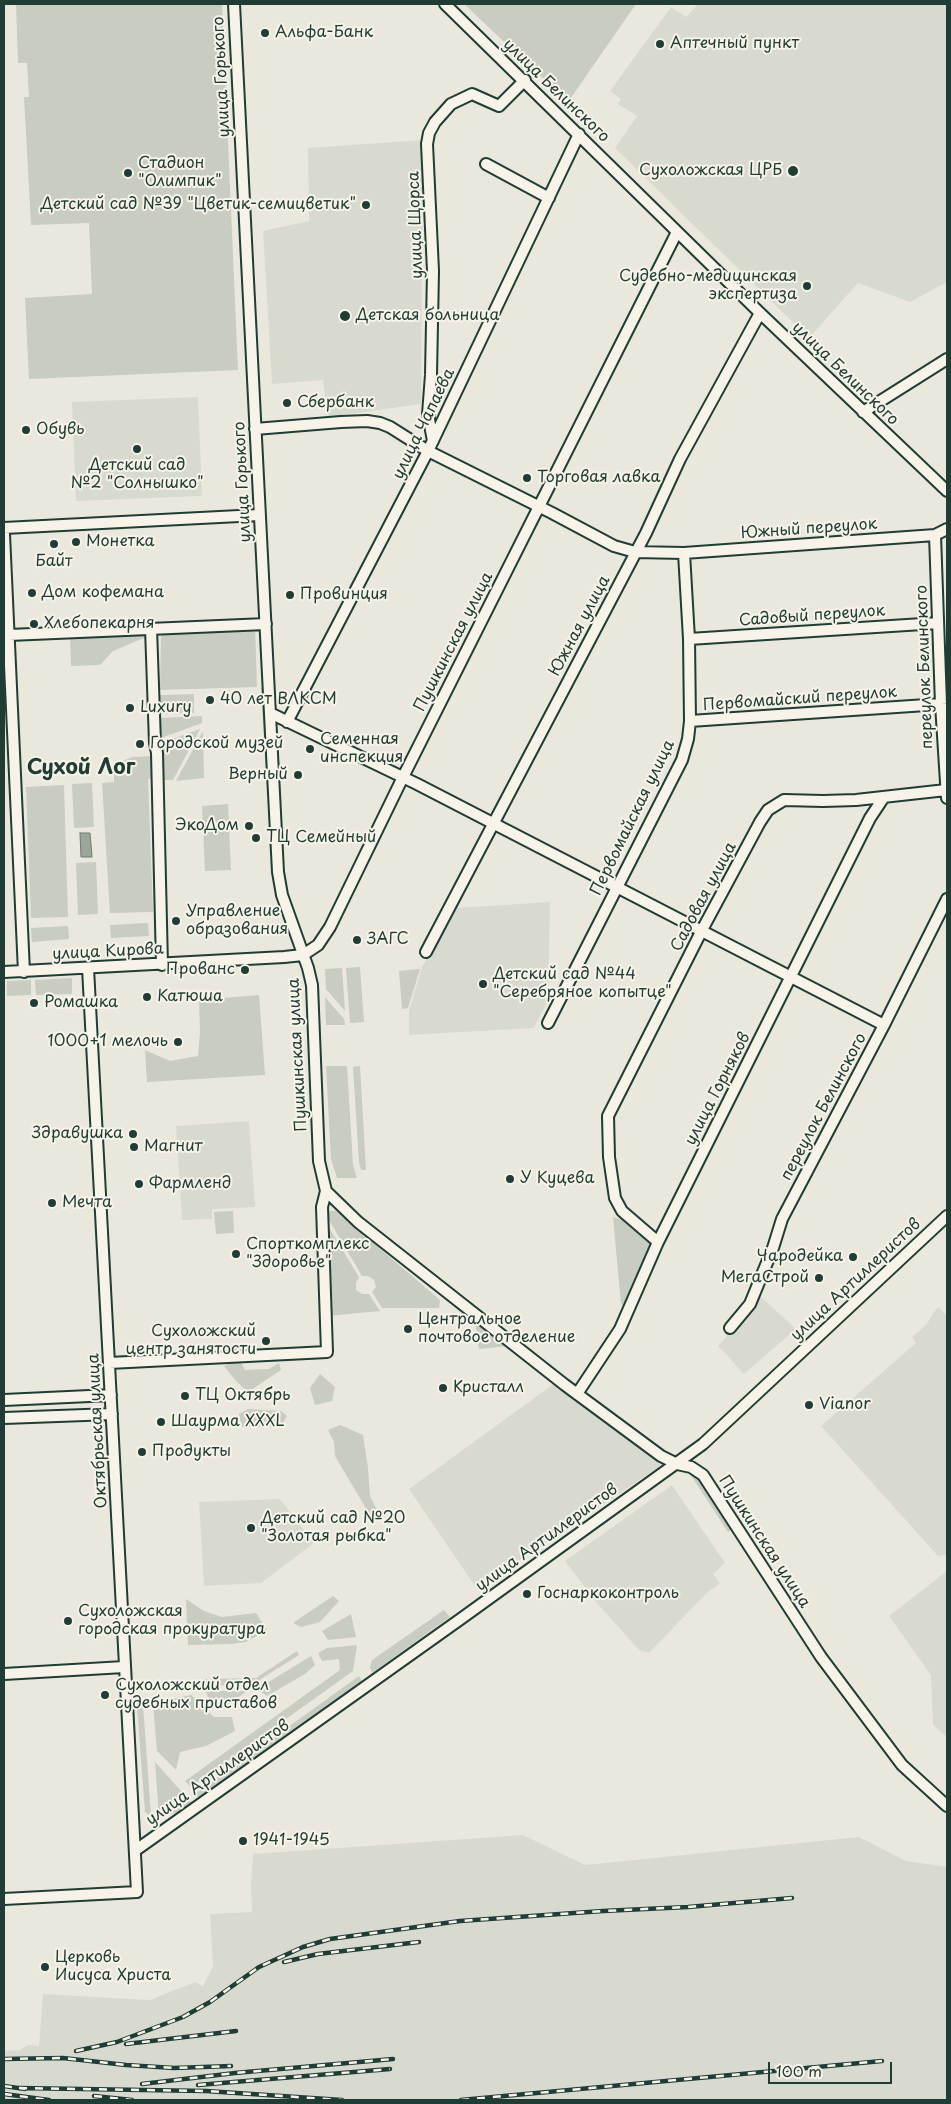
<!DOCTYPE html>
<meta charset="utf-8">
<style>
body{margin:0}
#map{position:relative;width:951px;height:2104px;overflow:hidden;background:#eae8dd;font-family:"Playpen Sans",sans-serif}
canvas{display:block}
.frame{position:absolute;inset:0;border:5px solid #1f3d34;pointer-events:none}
.scale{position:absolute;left:768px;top:2062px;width:124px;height:22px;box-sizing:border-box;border:2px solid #1f3d34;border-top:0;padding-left:6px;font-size:15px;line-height:18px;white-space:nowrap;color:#1f3d34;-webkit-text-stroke:4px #f7f3e8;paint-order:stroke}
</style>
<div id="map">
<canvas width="951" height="2104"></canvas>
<div class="frame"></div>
<div class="scale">100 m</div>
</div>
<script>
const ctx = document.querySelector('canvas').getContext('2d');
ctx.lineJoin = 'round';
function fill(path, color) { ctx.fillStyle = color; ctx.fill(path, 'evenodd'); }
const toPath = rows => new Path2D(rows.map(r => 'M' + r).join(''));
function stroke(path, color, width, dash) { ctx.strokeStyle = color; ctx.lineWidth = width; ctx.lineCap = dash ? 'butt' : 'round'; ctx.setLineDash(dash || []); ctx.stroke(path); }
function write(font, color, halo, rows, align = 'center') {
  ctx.font = font + ' "Playpen Sans",sans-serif'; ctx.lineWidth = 4; ctx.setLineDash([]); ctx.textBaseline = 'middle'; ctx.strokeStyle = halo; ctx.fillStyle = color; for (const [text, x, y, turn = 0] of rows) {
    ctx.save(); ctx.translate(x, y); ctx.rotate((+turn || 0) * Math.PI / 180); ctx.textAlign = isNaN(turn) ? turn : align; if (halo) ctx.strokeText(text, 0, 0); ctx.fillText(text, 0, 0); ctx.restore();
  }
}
fill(toPath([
 [698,4,947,4,947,282,910,302,858,283,809,338,615,148,637,116,618,104,621,99,610,91,671,7,686,17],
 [423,140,421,404,328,417,323,380,272,384,263,231,309,221,308,148],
 [198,397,202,496,76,501,72,402],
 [550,902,548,1000,534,1028,409,1035,409,1011,422,967,456,908],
 [249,1121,255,1207,212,1209,212,1219,182,1220,176,1126],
 [761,1297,796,1329,744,1374,718,1346],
 [939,1307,947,1316,947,1555,938,1556,821,1426,916,1343,912,1337,927,1324,933,1313],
 [555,1383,662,1465,477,1589,409,1489],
 [672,1485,725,1563,713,1574,720,1583,706,1594,649,1653,639,1650,596,1602,565,1561],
 [280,1499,314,1543,261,1583,204,1586,199,1502],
 [947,1571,947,1737,933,1725,931,1675,889,1616],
 [523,1835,585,1865,859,1837,906,1861,947,1867,947,2100,4,2100,4,2051,20,2050,28,2045,39,2046,43,1994,150,2000,195,1982,203,1986,213,1966,210,1914,252,1912,251,1886,253,1854]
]), '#d9dacf');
fill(toPath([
 [16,4,222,4,238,370,29,379,25,298,92,294,89,223,31,225,24,97,29,97,27,63,18,63],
 [464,4,636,4,568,102],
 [255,626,257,687,160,690,161,633],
 [146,631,146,637,113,651,100,665,71,666,70,636,87,634,89,638,97,638,100,634],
 [261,688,266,688,272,794,269,796,267,795],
 [194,694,194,713,160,714,160,695],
 [202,716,202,723,161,738,161,718],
 [200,729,173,780,161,780,161,743],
 [203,731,204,778,176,781],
 [154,756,155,778,148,779,153,912,110,913,102,783,114,782,114,765,132,757],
 [92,783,94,827,74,828,72,784],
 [64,785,68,917,31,918,26,787],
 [228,804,231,870,205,871,202,806],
 [96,862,98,914,78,915,76,863],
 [148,923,149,936,111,938,110,925],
 [68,926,69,939,32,942,31,928],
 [360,967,364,1022,350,1023,346,968],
 [342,968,345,1011,326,989,325,969],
 [420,969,408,1008,402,1009,399,971],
 [72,978,72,994,36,995,35,980],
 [31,980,31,995,7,996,7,981],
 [259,995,265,1075,147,1082,145,1050,170,1061,198,1056,200,1032,199,1000],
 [325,997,344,1019,345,1025,326,1025],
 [326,1066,347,1066,353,1165,357,1178,337,1178,331,1159],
 [360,1066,366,1170,361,1170,359,1162,353,1067],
 [233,1211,234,1233,216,1234,214,1212],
 [330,1211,336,1211,440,1300,439,1308,382,1308,372,1292,376,1287,374,1280,368,1276,362,1276,326,1215],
 [613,1217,624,1220,636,1227,650,1241,651,1250,627,1307,621,1304],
 [325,1221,359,1277,356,1283,356,1290,362,1294,369,1294,380,1311,328,1316],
 [475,1322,508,1346,479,1349],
 [239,1358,245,1370,269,1369,279,1363,281,1370,248,1392,236,1381,224,1366],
 [320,1374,335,1387,332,1401,315,1405,310,1388],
 [248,1409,281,1411,287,1416,281,1426,242,1427,239,1414],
 [340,1425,363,1435,368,1468,370,1496,380,1516,374,1522,335,1456,334,1442,328,1430],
 [693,1472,732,1529,728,1532,690,1474],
 [333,1596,339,1601,320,1622,301,1627,293,1623],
 [186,1599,204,1611,222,1617,256,1613,267,1630,246,1642,232,1644,188,1645],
 [444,1610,450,1617,372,1673,370,1667,372,1660],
 [351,1614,356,1637,328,1640,322,1631],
 [357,1645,353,1671,191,1787,185,1781,340,1670,339,1659,322,1661,318,1653,327,1648],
 [297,1651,299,1655,253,1684,206,1686,203,1679,256,1678],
 [311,1656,315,1665,305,1674,267,1696,257,1689],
 [359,1676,362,1682,199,1798,195,1794],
 [206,1691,247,1691,229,1704,208,1698],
 [191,1695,214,1717,232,1717,235,1731,206,1746,180,1752,176,1770,157,1751,153,1703],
 [143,1704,151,1816,145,1812,137,1707],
 [155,1762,192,1803,175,1813,159,1816]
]), '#c8ccc1');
const water = toPath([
 [80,833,90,833,92,857,81,857,80,833]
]);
fill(water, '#9ca69c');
stroke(water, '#6a7c72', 1);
const minor = toPath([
 [234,4,278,872,282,895,308,968,312,985,319,1161,326,1191,358,1222,565,1385,661,1456,677,1464,691,1467,703,1475,821,1657,902,1765,947,1806],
 [445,4,760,313,947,491],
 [486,164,549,198],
 [863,412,947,359],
 [255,429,341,422,367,421,380,423,390,427,428,451,552,513,614,546,635,552,684,553,935,535,947,529],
 [433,441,428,414,431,375,433,271,427,144,429,133,435,122,451,104,472,94,499,106,525,80],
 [4,528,259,515],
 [4,534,24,972],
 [935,535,941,704,947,798],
 [151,628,155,743,157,753,162,965],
 [9,635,266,624],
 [689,639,938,623],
 [270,713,417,784,884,1025],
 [690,721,941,704],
 [287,722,428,451,579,134],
 [426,952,646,533,680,459,760,313],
 [4,972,284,957,303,955,318,945,330,927,403,777,677,232],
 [548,1023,682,760,688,739,690,721,689,639,684,553],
 [658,1242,622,1211,615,1198,609,1157,608,1116,702,930,760,822,768,810,784,800,823,801,856,800,946,790],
 [730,1328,750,1304,773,1248,782,1219,884,1025,947,899],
 [109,1363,327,1352,322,1207,326,1191],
 [577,1394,620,1329,658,1242,870,818,884,797],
 [4,1400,111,1395],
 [4,1418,112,1414],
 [4,1674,124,1667],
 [136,1850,462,1618,703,1444,947,1216],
 [4,1899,137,1892,88,968]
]);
stroke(minor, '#1f3d34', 14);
stroke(minor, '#f7f3e8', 10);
const rail = toPath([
 [284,1962,318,1954,419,1942],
 [126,2044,236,2031],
 [76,2051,117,2042,183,2017,210,2002,259,1967,303,1947,330,1939,460,1921,603,1911,688,1907,792,1898],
 [4,2059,63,2058,126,2065,174,2068,231,2066],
 [142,2084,235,2073,393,2059],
 [198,2085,390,2069],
 [4,2086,25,2089],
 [19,2088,206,2091,342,2100],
 [4,2094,49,2100],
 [94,2096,132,2100],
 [461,2100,882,2061]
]);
stroke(rail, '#1f3d34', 4.5);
stroke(rail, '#f7f3e8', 2.5, [8]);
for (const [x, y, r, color] of [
 [265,33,5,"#1f3d34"],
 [660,44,5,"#1f3d34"],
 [793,171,6,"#1f3d34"],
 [128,173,5,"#1f3d34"],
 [366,205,5,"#1f3d34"],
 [807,286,5,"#1f3d34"],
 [345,316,6,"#1f3d34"],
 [287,403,5,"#1f3d34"],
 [26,430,5,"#1f3d34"],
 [137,449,5,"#1f3d34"],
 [527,478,5,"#1f3d34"],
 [76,542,5,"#1f3d34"],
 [54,544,5,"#1f3d34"],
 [32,593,5,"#1f3d34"],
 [290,595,5,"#1f3d34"],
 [34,624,5,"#1f3d34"],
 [210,700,5,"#1f3d34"],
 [130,708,5,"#1f3d34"],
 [140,744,5,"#1f3d34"],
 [310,749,5,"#1f3d34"],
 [298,775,5,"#1f3d34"],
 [249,826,5,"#1f3d34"],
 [256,838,5,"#1f3d34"],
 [176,921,5,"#1f3d34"],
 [357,940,5,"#1f3d34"],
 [245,970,5,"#1f3d34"],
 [483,984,5,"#1f3d34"],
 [147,997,5,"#1f3d34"],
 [34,1003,5,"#1f3d34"],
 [178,1042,5,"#1f3d34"],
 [133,1134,5,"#1f3d34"],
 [134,1147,5,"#1f3d34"],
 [510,1179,5,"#1f3d34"],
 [139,1184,5,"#1f3d34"],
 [52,1203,5,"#1f3d34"],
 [236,1254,5,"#1f3d34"],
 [853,1257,5,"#1f3d34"],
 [819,1278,5,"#1f3d34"],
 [408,1329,5,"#1f3d34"],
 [266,1341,5,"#1f3d34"],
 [443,1388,5,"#1f3d34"],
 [185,1396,5,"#1f3d34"],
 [809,1405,5,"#1f3d34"],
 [161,1422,5,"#1f3d34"],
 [142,1452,5,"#1f3d34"],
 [251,1528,5,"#1f3d34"],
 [527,1594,5,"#1f3d34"],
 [68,1621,5,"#1f3d34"],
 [105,1695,5,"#1f3d34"],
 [243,1841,5,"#1f3d34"],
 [45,1967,5,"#1f3d34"]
]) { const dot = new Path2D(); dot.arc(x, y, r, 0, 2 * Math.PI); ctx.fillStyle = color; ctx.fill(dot); stroke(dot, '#f7f3e8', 2); }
write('16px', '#1f3d34', '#f7f3e8', [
 ["Альфа-Банк",275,33],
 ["Аптечный пункт",670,44],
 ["Стадион",138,164],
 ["\"Олимпик\"",138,182],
 ["Сухоложская ЦРБ",782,171,"right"],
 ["Детский сад №39 \"Цветик-семицветик\"",356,205,"right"],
 ["Судебно-медицинская",797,277,"right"],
 ["экспертиза",797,295,"right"],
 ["Детская больница",356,316],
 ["Сбербанк",297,403],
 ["Обувь",36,430],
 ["Детский сад",137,466,"center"],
 ["№2 \"Солнышко\"",137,484,"center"],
 ["Торговая лавка",537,478],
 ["Монетка",86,542],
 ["Байт",54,562,"center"],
 ["Дом кофемана",42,593],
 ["Провинция",300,595],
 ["Хлебопекарня",44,624],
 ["40 лет ВЛКСМ",220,700],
 ["Luxury",140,708],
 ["Семенная",320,740],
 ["инспекция",320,758],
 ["Городской музей",150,744],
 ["Верный",288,775,"right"],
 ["ЭкоДом",239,826,"right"],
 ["ТЦ Семейный",266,838],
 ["Управление",186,912],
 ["образования",186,930],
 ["ЗАГС",367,940],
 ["Прованс",235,970,"right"],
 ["Детский сад №44",493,975],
 ["\"Серебряное копытце\"",493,993],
 ["Катюша",157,997],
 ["Ромашка",44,1003],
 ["1000+1 мелочь",168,1042,"right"],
 ["Здравушка",123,1134,"right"],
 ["Магнит",144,1147],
 ["У Куцева",520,1179],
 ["Фармленд",149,1184],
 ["Мечта",62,1203],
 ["Спорткомплекс",246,1245],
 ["\"Здоровье\"",246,1263],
 ["Чародейка",843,1257,"right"],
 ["МегаСтрой",809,1278,"right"],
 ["Центральное",418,1320],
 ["почтовое отделение",418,1338],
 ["Сухоложский",256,1332,"right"],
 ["центр занятости",256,1350,"right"],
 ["Кристалл",453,1388],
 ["ТЦ Октябрь",195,1396],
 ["Vianor",819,1405],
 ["Шаурма XXXL",171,1422],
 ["Продукты",152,1452],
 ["Детский сад №20",261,1519],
 ["\"Золотая рыбка\"",261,1537],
 ["Госнаркоконтроль",537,1594],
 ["Сухоложская",78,1612],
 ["городская прокуратура",78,1630],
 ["Сухоложский отдел",115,1686],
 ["судебных приставов",115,1704],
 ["1941-1945",253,1841],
 ["Церковь",55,1958],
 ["Иисуса Христа",55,1976]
], 'left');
write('16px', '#1f3d34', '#f7f3e8', [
 ["улица Горького",222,77,-93],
 ["улица Белинского",556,91,44],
 ["улица Щорса",416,225,-92],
 ["улица Белинского",845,374,44],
 ["улица Чапаева",424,424,-64],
 ["улица Горького",243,482,-93],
 ["Южный переулок",809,529,-4],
 ["Садовый переулок",812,616,-4],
 ["Южная улица",580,626,-62],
 ["Пушкинская улица",454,642,-63],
 ["переулок Белинского",925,667,-92],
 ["Первомайский переулок",800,699,-4],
 ["Первомайская улица",633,818,-64],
 ["Садовая улица",704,897,-62],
 ["улица Кирова",108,952,-3],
 ["Пушкинская улица",298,1055,-93],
 ["улица Горняков",718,1089,-63],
 ["переулок Белинского",824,1107,-62],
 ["улица Артиллеристов",856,1280,-43],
 ["Октябрьская улица",98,1431,-93],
 ["улица Артиллеристов",547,1538,-36],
 ["Пушкинская улица",764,1542,57],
 ["улица Артиллеристов",218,1773,-35]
]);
write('bold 21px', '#1f3d34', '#f7f3e8', [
 ["Сухой Лог",81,768]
]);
</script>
